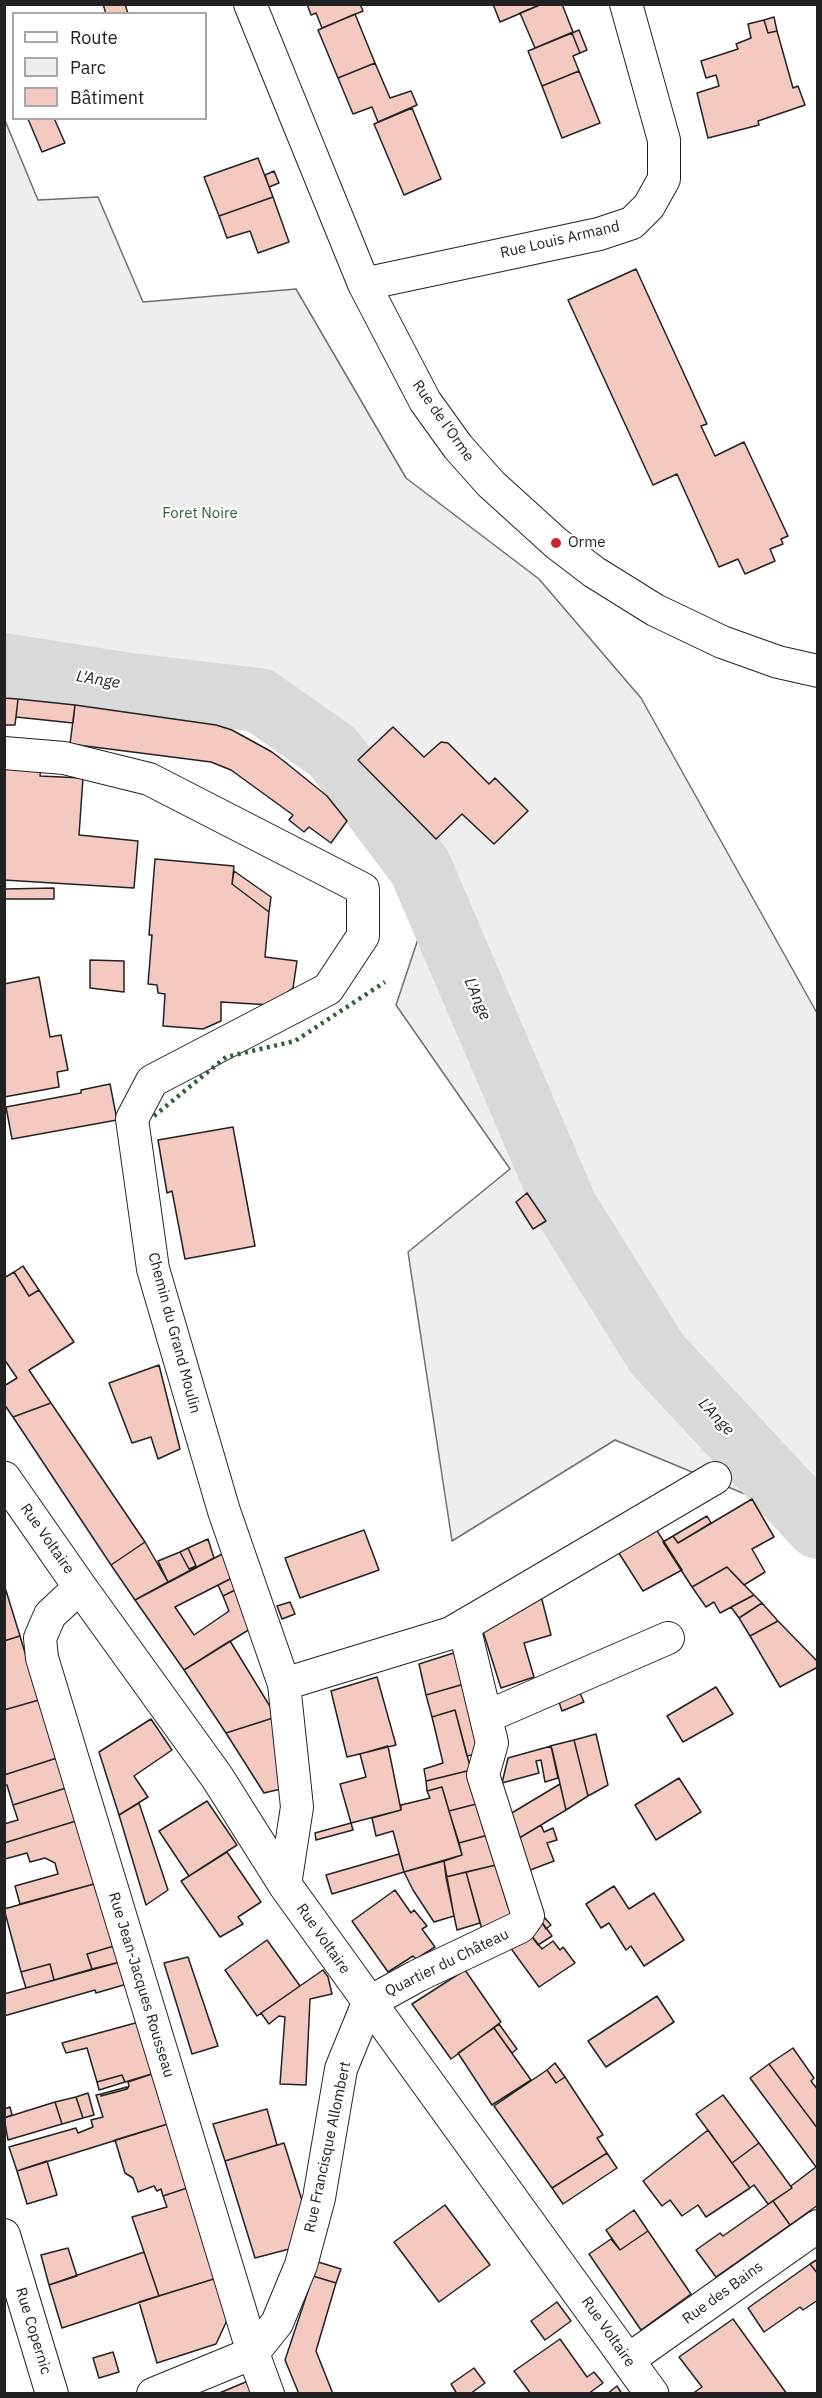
<!DOCTYPE html>
<meta charset="utf-8">
<style>
body{margin:0}
#map{position:relative;width:822px;height:2398px;overflow:hidden;background:#fff;font-family:"IBM Plex Sans",sans-serif}
canvas{display:block}
.frame{position:absolute;inset:0;border:6px solid #222;pointer-events:none}
.legend{position:absolute;left:12px;top:12px;width:195px;height:108px;box-sizing:border-box;background:#fff;border:2px solid #a7a7a7;margin:0;padding:8px 10px;list-style:none;font-size:18px;color:#222}
.legend li{display:flex;align-items:center;gap:12px;height:30px}
.legend b{width:30px;border:2px solid #a7a7a7}
</style>
<div id="map">
<canvas width="822" height="2398"></canvas>
<div class="frame"></div>
<ul class="legend">
<li><b style="height:8px;background:#fff"></b>Route</li>
<li><b style="height:16px;background:#eee"></b>Parc</li>
<li><b style="height:16px;background:#f3c9c0"></b>Bâtiment</li>
</ul>
</div>
<script>
const ctx = document.querySelector('canvas').getContext('2d');
ctx.lineJoin = 'round';
function fill(path, color) { ctx.fillStyle = color; ctx.fill(path, 'evenodd'); }
const toPath = rows => new Path2D(rows.map(r => 'M' + r).join(''));
function stroke(path, color, width, dash) { ctx.strokeStyle = color; ctx.lineWidth = width; ctx.lineCap = dash ? 'butt' : 'round'; ctx.setLineDash(dash || []); ctx.stroke(path); }
function write(font, color, halo, rows, align = 'center') {
  ctx.font = font + ' "IBM Plex Sans",sans-serif'; ctx.lineWidth = 4.5; ctx.setLineDash([]); ctx.textBaseline = 'middle'; ctx.strokeStyle = halo; ctx.fillStyle = color; for (const [text, x, y, turn = 0] of rows) {
    ctx.save(); ctx.translate(x, y); ctx.rotate((+turn || 0) * Math.PI / 180); ctx.textAlign = isNaN(turn) ? turn : align; if (halo) ctx.strokeText(text, 0, 0); ctx.fillText(text, 0, 0); ctx.restore();
  }
}
const green = toPath([
 [4,118,38,200,98,197,143,302,296,289,406,478,539,579,641,698,817,1013,817,1524,615,1440,452,1541,408,1252,510,1169,396,1005,421,930,344,784,236,717,5,679,4,118]
]);
fill(green, '#eee');
stroke(green, '#6f6f6f', 1.5);
stroke(toPath([
 [4,665,130,685,259,700,333,752,420,867,566,1208,657,1354,818,1527]
]), '#d9d9d9', 64);
const building = toPath([
 [103,4,125,4,128,14,106,14,103,4],
 [307,4,360,4,363,11,322,28,316,13,311,15,307,4],
 [493,4,542,4,500,22,493,4],
 [542,4,562,4,573,32,535,48,520,13,542,4],
 [355,14,375,63,338,78,318,30,355,14],
 [774,17,777,31,768,33,764,20,774,17],
 [764,20,768,33,777,31,793,88,798,86,805,105,758,121,759,125,708,138,697,93,719,86,716,75,706,78,701,61,738,49,736,44,751,38,748,24,764,20],
 [579,30,587,50,580,53,572,33,579,30],
 [572,33,580,53,573,56,579,71,542,86,528,51,572,33],
 [375,63,390,98,411,91,417,105,378,122,372,107,353,114,338,78,375,63],
 [579,71,600,123,562,138,542,86,579,71],
 [412,108,441,179,404,195,374,124,412,108],
 [54,118,65,143,42,152,28,119,54,118],
 [258,158,273,197,219,216,204,177,258,158],
 [274,171,279,183,269,187,265,175,274,171],
 [273,197,289,242,258,253,250,231,227,238,219,216,273,197],
 [636,269,707,424,701,426,715,456,744,442,788,536,781,539,783,544,770,549,775,561,745,574,738,559,719,567,677,474,653,485,568,300,636,269],
 [4,698,18,699,15,725,4,725,4,698],
 [18,699,75,705,73,723,16,717,18,699],
 [75,705,216,725,232,730,272,752,285,762,327,796,347,821,331,843,309,827,304,832,289,820,293,815,231,770,211,762,70,744,75,705],
 [393,727,424,757,441,742,448,743,489,784,495,778,528,811,494,844,462,814,436,839,358,760,393,727],
 [4,766,41,768,40,776,83,778,79,835,138,841,134,888,4,880,4,766],
 [155,859,234,866,232,884,269,912,265,957,297,961,293,988,271,1005,221,1002,221,1021,203,1029,163,1026,165,994,158,993,157,985,148,984,152,935,149,935,155,859],
 [234,871,271,897,269,912,232,884,234,871],
 [54,888,54,899,4,899,4,889,54,888],
 [90,960,124,961,124,992,90,988,90,960],
 [39,977,50,1037,61,1035,68,1070,57,1072,59,1087,4,1097,4,984,39,977],
 [110,1084,117,1120,12,1139,6,1107,81,1093,81,1090,110,1084],
 [233,1127,255,1246,185,1259,172,1191,167,1193,158,1140,233,1127],
 [527,1193,546,1221,533,1229,516,1202,527,1193],
 [23,1266,39,1290,29,1296,14,1272,23,1266],
 [14,1272,29,1296,39,1290,74,1342,29,1370,51,1403,13,1417,4,1404,4,1386,17,1378,4,1359,4,1278,14,1272],
 [159,1365,180,1449,158,1459,151,1437,132,1443,109,1383,159,1365],
 [51,1403,145,1542,111,1565,13,1417,51,1403],
 [752,1499,774,1537,752,1549,765,1572,744,1585,727,1567,692,1587,663,1542,673,1536,678,1543,752,1499],
 [707,1516,711,1523,678,1543,673,1536,707,1516],
 [654,1526,682,1570,643,1591,615,1547,654,1526],
 [364,1530,379,1570,300,1598,285,1558,364,1530],
 [208,1539,214,1558,168,1582,158,1561,180,1552,189,1569,196,1566,188,1548,208,1539],
 [145,1542,168,1582,135,1600,111,1565,145,1542],
 [188,1548,196,1566,189,1569,180,1552,188,1548],
 [226,1552,234,1577,175,1607,194,1635,229,1611,223,1596,237,1589,250,1629,184,1670,135,1600,226,1552],
 [727,1567,754,1595,720,1613,714,1602,706,1607,692,1587,727,1567],
 [234,1577,237,1589,223,1596,218,1585,234,1577],
 [4,1584,20,1636,4,1641,4,1584],
 [540,1592,551,1635,524,1643,534,1677,501,1688,481,1625,540,1592],
 [754,1595,762,1603,739,1618,731,1607,754,1595],
 [290,1602,295,1614,282,1619,277,1606,290,1602],
 [762,1603,778,1621,750,1636,739,1618,762,1603],
 [778,1621,818,1662,818,1667,780,1687,750,1636,778,1621],
 [20,1636,39,1700,4,1710,4,1641,20,1636],
 [230,1641,271,1708,273,1718,226,1733,184,1670,230,1641],
 [463,1650,471,1682,426,1695,419,1664,463,1650],
 [377,1677,396,1745,347,1757,331,1691,377,1677],
 [471,1682,484,1752,467,1756,455,1710,432,1717,426,1695,471,1682],
 [716,1687,733,1714,683,1742,667,1716,716,1687],
 [579,1691,584,1702,562,1711,558,1699,579,1691],
 [39,1700,57,1758,4,1775,4,1710,39,1700],
 [455,1710,471,1770,426,1781,424,1769,443,1763,432,1717,455,1710],
 [273,1718,285,1788,264,1793,226,1733,273,1718],
 [151,1719,172,1750,134,1776,148,1797,119,1815,99,1752,151,1719],
 [596,1734,608,1785,588,1796,574,1740,596,1734],
 [574,1740,588,1796,566,1810,552,1749,550,1746,574,1740],
 [388,1746,401,1810,351,1823,340,1784,366,1777,360,1754,388,1746],
 [551,1746,558,1778,545,1782,541,1760,536,1761,539,1773,502,1783,508,1758,551,1746],
 [57,1758,66,1788,13,1805,7,1785,4,1785,4,1775,57,1758],
 [471,1770,480,1803,449,1811,442,1787,427,1791,426,1781,471,1770],
 [679,1778,701,1812,656,1840,635,1805,679,1778],
 [560,1784,566,1810,516,1840,510,1814,560,1784],
 [442,1787,462,1855,404,1872,393,1831,376,1836,372,1818,401,1810,401,1805,430,1798,427,1791,442,1787],
 [66,1788,76,1821,4,1843,4,1824,18,1820,13,1805,66,1788],
 [207,1801,237,1845,189,1876,159,1831,207,1801],
 [139,1803,168,1890,146,1905,119,1815,139,1803],
 [480,1803,488,1835,459,1843,449,1811,480,1803],
 [76,1821,94,1884,20,1904,15,1886,58,1874,55,1863,45,1858,30,1862,27,1853,5,1859,4,1843,76,1821],
 [351,1823,353,1830,316,1840,315,1833,351,1823],
 [541,1825,544,1832,553,1828,557,1840,547,1843,554,1861,525,1872,516,1840,541,1825],
 [488,1835,496,1865,446,1877,444,1861,462,1855,459,1843,488,1835],
 [227,1852,261,1902,238,1917,243,1924,220,1937,181,1881,227,1852],
 [399,1854,404,1872,332,1894,326,1875,399,1854],
 [444,1861,454,1916,434,1922,413,1890,404,1872,444,1861],
 [496,1865,508,1907,513,1909,509,1923,483,1933,466,1872,496,1865],
 [466,1872,480,1923,457,1930,446,1877,466,1872],
 [94,1884,114,1946,87,1954,92,1969,54,1980,50,1964,21,1972,4,1909,94,1884],
 [614,1886,629,1909,654,1893,684,1940,644,1966,631,1946,626,1950,609,1923,601,1928,586,1904,614,1886],
 [395,1890,411,1913,414,1910,427,1926,422,1929,435,1947,416,1959,413,1956,388,1972,352,1921,395,1890],
 [545,1918,551,1925,546,1929,541,1921,545,1918],
 [541,1921,552,1936,538,1945,527,1930,541,1921],
 [527,1930,542,1949,553,1941,560,1950,563,1947,575,1963,539,1987,507,1943,527,1930],
 [267,1940,300,1986,257,2016,225,1970,267,1940],
 [114,1946,120,1962,92,1969,87,1954,114,1946],
 [188,1957,218,2046,192,2054,164,1963,188,1957],
 [120,1962,127,1984,96,1993,95,1990,4,2016,4,1994,120,1962],
 [50,1964,54,1980,26,1988,21,1972,50,1964],
 [323,1970,328,1977,332,1994,310,1999,306,2085,280,2084,285,2017,279,2016,269,2024,261,2013,323,1970],
 [465,1970,501,2022,451,2059,412,2004,465,1970],
 [657,1996,674,2022,606,2067,588,2041,657,1996],
 [139,2022,155,2073,125,2082,122,2075,97,2082,87,2048,66,2053,62,2043,139,2022],
 [499,2024,517,2049,512,2053,494,2028,499,2024],
 [494,2028,531,2080,492,2105,458,2053,494,2028],
 [793,2048,814,2078,811,2081,818,2090,818,2129,769,2064,793,2048],
 [555,2063,565,2077,556,2083,547,2070,555,2063],
 [769,2064,818,2129,818,2205,790,2225,773,2201,792,2188,791,2186,816,2167,750,2078,769,2064],
 [547,2070,556,2083,565,2077,603,2135,597,2138,607,2153,552,2188,494,2106,547,2070],
 [155,2073,171,2123,17,2171,9,2147,76,2128,78,2133,93,2127,91,2120,103,2117,96,2095,101,2094,101,2096,127,2089,129,2086,128,2082,155,2073],
 [122,2075,125,2082,99,2090,97,2082,122,2075],
 [127,2087,127,2089,101,2096,101,2094,127,2087],
 [88,2093,94,2115,83,2118,76,2097,88,2093],
 [723,2095,759,2143,732,2163,696,2114,723,2095],
 [76,2097,83,2118,62,2124,55,2102,76,2097],
 [55,2102,62,2124,8,2140,4,2118,55,2102],
 [10,2107,12,2115,4,2118,4,2109,10,2107],
 [267,2109,277,2145,225,2161,213,2124,267,2109],
 [171,2123,190,2187,163,2196,161,2189,157,2191,154,2186,138,2192,133,2178,125,2173,115,2140,171,2123],
 [708,2130,750,2188,706,2217,698,2205,682,2216,670,2200,662,2206,643,2181,708,2130],
 [284,2143,305,2210,293,2248,255,2258,225,2161,284,2143],
 [759,2143,792,2188,768,2204,754,2185,750,2188,732,2163,759,2143],
 [607,2153,617,2168,563,2204,552,2188,607,2153],
 [47,2161,57,2195,27,2204,17,2171,47,2161],
 [190,2187,217,2278,159,2296,132,2217,167,2207,163,2196,190,2187],
 [773,2201,790,2225,716,2277,696,2250,720,2233,723,2236,773,2201],
 [445,2205,490,2265,439,2302,394,2242,445,2205],
 [634,2210,648,2231,620,2250,606,2230,634,2210],
 [648,2231,691,2294,641,2330,589,2254,611,2239,620,2250,648,2231],
 [68,2248,77,2276,49,2285,41,2255,68,2248],
 [144,2252,159,2296,62,2328,49,2285,144,2252],
 [818,2259,818,2274,810,2264,818,2259],
 [318,2262,341,2269,336,2283,313,2276,318,2262],
 [810,2264,818,2274,818,2300,803,2310,800,2307,764,2332,748,2308,810,2264],
 [313,2276,336,2283,316,2351,333,2394,299,2394,285,2360,313,2276],
 [217,2278,229,2316,216,2344,157,2363,139,2302,217,2278],
 [557,2302,571,2321,545,2340,531,2321,557,2302],
 [733,2319,787,2394,692,2394,702,2387,679,2357,733,2319],
 [560,2339,587,2377,594,2372,603,2383,588,2394,531,2394,514,2371,560,2339],
 [113,2352,119,2372,99,2378,93,2358,113,2352],
 [474,2368,485,2383,470,2394,457,2394,451,2384,474,2368],
 [248,2381,253,2394,217,2394,248,2381],
 [617,2386,622,2394,607,2394,617,2386]
]);
fill(building, '#f3c9c0');
stroke(building, '#222', 1.5);
const minor = toPath([
 [250,4,364,284,425,401,458,447,491,484,556,543,594,572,655,610,722,642,778,662,818,671],
 [364,284,599,234,632,223,649,206,664,179,664,140,626,4],
 [4,753,64,758,149,779,363,889,363,936,328,989,152,1081,132,1119,153,1269,224,1511,284,1684,297,1807,285,1885],
 [80,1587,50,1615,40,1638,42,1658,253,2353,268,2394],
 [284,1684,451,1633,715,1478],
 [486,1717,668,1638],
 [4,2235,52,2394],
 [628,2360,818,2226],
 [153,2394,253,2353,277,2323,301,2265,319,2198,341,2069,368,2003,417,1976,520,1927,528,1916,483,1775,492,1743,464,1626]
]);
const tertiary = toPath([
 [4,1478,80,1587,217,1777,285,1885,652,2394]
]);
stroke(minor, '#222', 34);
stroke(tertiary, '#222', 35);
stroke(minor, '#fff', 32);
stroke(tertiary, '#fff', 33);
stroke(toPath([
 [154,1116,226,1057,295,1041,385,982]
]), '#2f5e38', 4.5, [3, 4.5]);
for (const [x, y, r, color] of [
 [556,543,6,"#c62828"]
]) { const dot = new Path2D(); dot.arc(x, y, r, 0, 2 * Math.PI); ctx.fillStyle = color; ctx.fill(dot); stroke(dot, '#fff', 2); }
write('15px', '#222', '#fff', [
 ["Rue Louis Armand",560,240,-13],
 ["Rue de l'Orme",443,421,55],
 ["Chemin du Grand Moulin",174,1333,75],
 ["Rue Voltaire",47,1539,55],
 ["Rue Voltaire",323,1939,55],
 ["Quartier du Château",447,1963,-26],
 ["Rue Jean-Jacques Rousseau",141,1985,73],
 ["Rue Francisque Allombert",328,2147,-78],
 ["Rue des Bains",723,2293,-36],
 ["Rue Copernic",33,2331,73],
 ["Rue Voltaire",608,2332,55]
]);
write('15px', '#2f5e38', '#fff', [
 ["Foret Noire",200,514]
]);
write('15px', '#222', '#fff', [
 ["Orme",568,543]
], 'left');
write('italic 16px', '#222', '#fff', [
 ["L'Ange",98,680,9],
 ["L'Ange",477,999,67],
 ["L'Ange",716,1417,47]
]);
</script>
